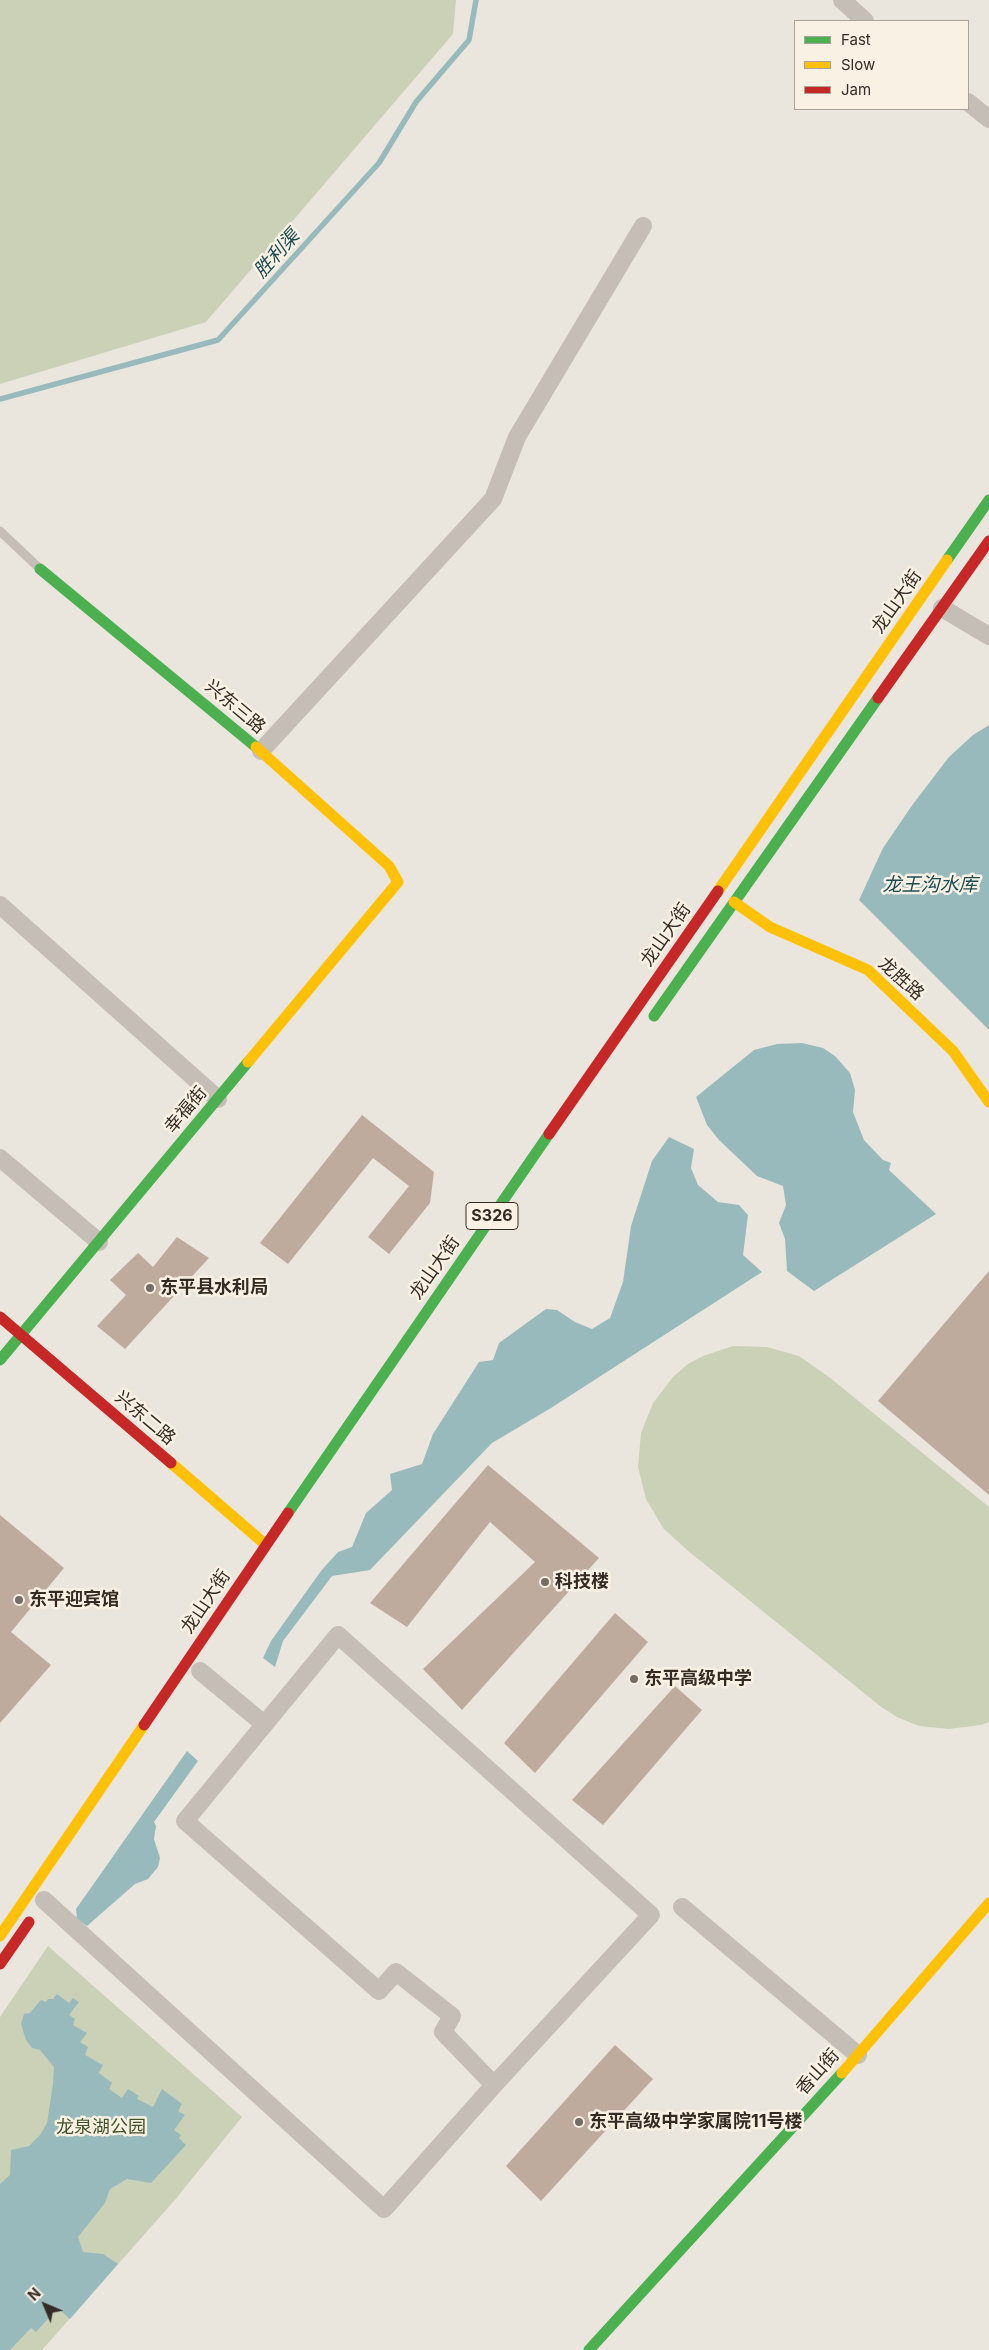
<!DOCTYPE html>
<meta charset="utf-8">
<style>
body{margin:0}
#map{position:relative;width:989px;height:2350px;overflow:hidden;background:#ebe6dd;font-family:Inter,sans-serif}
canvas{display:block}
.legend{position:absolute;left:794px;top:20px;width:175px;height:90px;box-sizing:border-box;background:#f9f1e3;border:1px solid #aaa297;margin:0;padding:6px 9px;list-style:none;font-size:15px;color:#342b25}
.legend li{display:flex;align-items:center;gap:10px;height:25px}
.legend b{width:25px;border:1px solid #aaa297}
.north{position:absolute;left:20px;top:2280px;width:50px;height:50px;-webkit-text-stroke:4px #f9f1e3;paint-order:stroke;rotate:315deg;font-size:14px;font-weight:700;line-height:20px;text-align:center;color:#342b25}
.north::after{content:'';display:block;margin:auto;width:18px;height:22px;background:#342b25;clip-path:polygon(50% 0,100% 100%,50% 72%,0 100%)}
</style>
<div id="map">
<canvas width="989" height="2350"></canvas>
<ul class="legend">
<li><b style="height:6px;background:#4caf50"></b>Fast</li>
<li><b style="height:6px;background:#ffc107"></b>Slow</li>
<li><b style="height:6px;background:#c62828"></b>Jam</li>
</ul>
<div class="north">N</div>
</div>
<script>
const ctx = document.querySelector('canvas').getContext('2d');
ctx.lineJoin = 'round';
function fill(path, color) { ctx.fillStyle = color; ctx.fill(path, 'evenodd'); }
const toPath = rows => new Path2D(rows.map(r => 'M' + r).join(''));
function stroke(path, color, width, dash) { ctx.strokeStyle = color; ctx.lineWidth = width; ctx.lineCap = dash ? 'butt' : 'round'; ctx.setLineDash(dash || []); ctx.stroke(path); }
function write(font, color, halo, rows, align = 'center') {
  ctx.font = font + ' Inter,"Noto Sans SC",sans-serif'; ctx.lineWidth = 5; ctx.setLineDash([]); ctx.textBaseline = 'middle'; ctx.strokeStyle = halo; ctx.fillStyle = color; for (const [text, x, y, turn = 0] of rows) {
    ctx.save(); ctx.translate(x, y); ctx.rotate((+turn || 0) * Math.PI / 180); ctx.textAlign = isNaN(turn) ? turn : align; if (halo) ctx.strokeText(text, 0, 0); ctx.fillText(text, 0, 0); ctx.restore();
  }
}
fill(toPath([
 [0,0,456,0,453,34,206,322,0,384],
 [733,1346,767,1347,799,1356,829,1377,989,1507,989,1722,981,1725,949,1729,919,1726,897,1717,880,1706,687,1550,663,1528,646,1499,638,1467,641,1433,653,1403,673,1377,688,1364,703,1356],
 [48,1946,242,2117,174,2201,42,2350,0,2350,0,2017]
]), '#cad1b7');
fill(toPath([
 [989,725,989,1030,859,900,883,848,913,804,949,757,973,735],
 [802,1043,823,1048,835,1056,850,1073,855,1090,853,1112,864,1140,883,1160,891,1163,889,1170,936,1214,814,1291,787,1271,785,1239,779,1223,786,1205,783,1186,757,1176,719,1140,707,1125,696,1097,754,1050,777,1044],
 [669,1137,694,1149,691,1168,698,1185,718,1202,739,1205,748,1215,743,1255,762,1272,551,1408,492,1443,370,1570,332,1576,283,1641,275,1667,263,1658,271,1641,321,1571,338,1552,352,1547,366,1513,392,1490,390,1474,422,1464,433,1434,479,1362,493,1360,499,1343,546,1309,557,1310,575,1322,592,1329,610,1318,623,1282,631,1226,652,1161],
 [187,1751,198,1761,154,1822,156,1826,154,1839,160,1858,158,1867,148,1879,135,1884,87,1926,77,1919,76,1909],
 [57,1994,69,2003,73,1998,79,2002,69,2015,75,2019,73,2025,87,2033,80,2042,88,2047,85,2055,103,2065,99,2073,112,2083,109,2089,122,2098,128,2089,139,2096,137,2099,153,2107,162,2089,182,2104,178,2111,185,2115,174,2130,181,2135,179,2138,186,2145,151,2183,127,2179,110,2189,105,2203,78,2237,83,2252,103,2254,118,2264,70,2319,58,2308,36,2332,31,2328,10,2350,0,2350,0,2184,10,2175,11,2150,29,2146,40,2135,47,2123,53,2084,54,2067,40,2050,32,2048,26,2040,21,2024,24,2014,30,2013,41,2000,46,2002,48,1999,53,1999]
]), '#99babc');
stroke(toPath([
 [0,399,218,340,379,163,416,102,469,40,476,0]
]), '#99babc', 5.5);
fill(toPath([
 [362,1115,434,1172,430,1203,389,1254,368,1237,409,1186,373,1158,288,1264,260,1243],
 [177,1237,209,1258,125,1349,97,1326,126,1295,110,1280,138,1253,153,1267],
 [989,1271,989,1495,878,1401],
 [488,1465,599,1558,462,1710,423,1669,535,1562,490,1522,407,1627,370,1603],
 [0,1515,64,1568,11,1632,51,1665,0,1723],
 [615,1613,648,1642,535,1773,504,1743],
 [675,1686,702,1710,603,1825,572,1800],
 [615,2045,653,2079,541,2201,506,2166]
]), '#bfab9e');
stroke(toPath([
 [0,531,38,567]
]), '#c4beb6', 9);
stroke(toPath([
 [842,0,865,21],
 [968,102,989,119],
 [942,608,989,636],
 [261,751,493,499,517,437,643,226],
 [0,905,218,1099],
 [0,1158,99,1242],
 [200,1671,264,1724],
 [44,1900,384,2209,494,2085,651,1915,338,1635,185,1821,379,1991,396,1972,452,2016,443,2032,494,2085],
 [682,1907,858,2055]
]), '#c4beb6', 18);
stroke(toPath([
 [947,560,989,500],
 [40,569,256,747],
 [654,1016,878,698],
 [0,1360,248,1062],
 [288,1513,549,1134],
 [589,2350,842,2073]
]), '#4caf50', 11);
stroke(toPath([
 [718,891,947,560],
 [734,902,770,927,868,970,953,1051,989,1102],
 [248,1062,398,882,389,866,256,747],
 [171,1463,266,1545],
 [0,1936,144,1725],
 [842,2073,989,1903]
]), '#ffc107', 11);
stroke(toPath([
 [878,698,989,541],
 [549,1134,718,891],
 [0,1317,171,1463],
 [144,1725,288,1513],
 [0,1964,29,1922]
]), '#c62828', 11);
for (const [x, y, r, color] of [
 [150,1288,5,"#746c65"],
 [545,1582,5,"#746c65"],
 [19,1600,5,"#746c65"],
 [634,1679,5,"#746c65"],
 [579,2122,5,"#746c65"]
]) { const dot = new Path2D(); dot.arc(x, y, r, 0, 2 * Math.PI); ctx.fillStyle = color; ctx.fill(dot); stroke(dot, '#f9f1e3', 2); }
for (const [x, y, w] of [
 [492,1216,52]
]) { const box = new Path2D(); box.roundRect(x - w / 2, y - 13.5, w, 27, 4); ctx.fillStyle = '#f9f1e3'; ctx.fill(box); stroke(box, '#342b25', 1); }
write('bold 16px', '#342b25', null, [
 ["S326",492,1216]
]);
write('18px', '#342b25', '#f9f1e3', [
 ["龙山大街",897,602,-55],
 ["兴东三路",235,707,40],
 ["龙山大街",666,935,-55],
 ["龙胜路",901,979,42],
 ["幸福街",186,1110,-50],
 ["龙山大街",435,1268,-55],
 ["兴东二路",145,1418,40],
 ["龙山大街",206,1602,-56],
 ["香山街",818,2072,-48]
]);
write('bold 18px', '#342b25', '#f9f1e3', [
 ["东平县水利局",160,1288],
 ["科技楼",555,1582],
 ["东平迎宾馆",29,1600],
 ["东平高级中学",644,1679],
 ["东平高级中学家属院11号楼",589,2122]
], 'left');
write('18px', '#3f5229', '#f9f1e3', [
 ["龙泉湖公园",101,2128]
]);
write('italic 19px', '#1b4c55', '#f9f1e3', [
 ["胜利渠",277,254,-48],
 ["龙王沟水库",930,885]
]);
</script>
